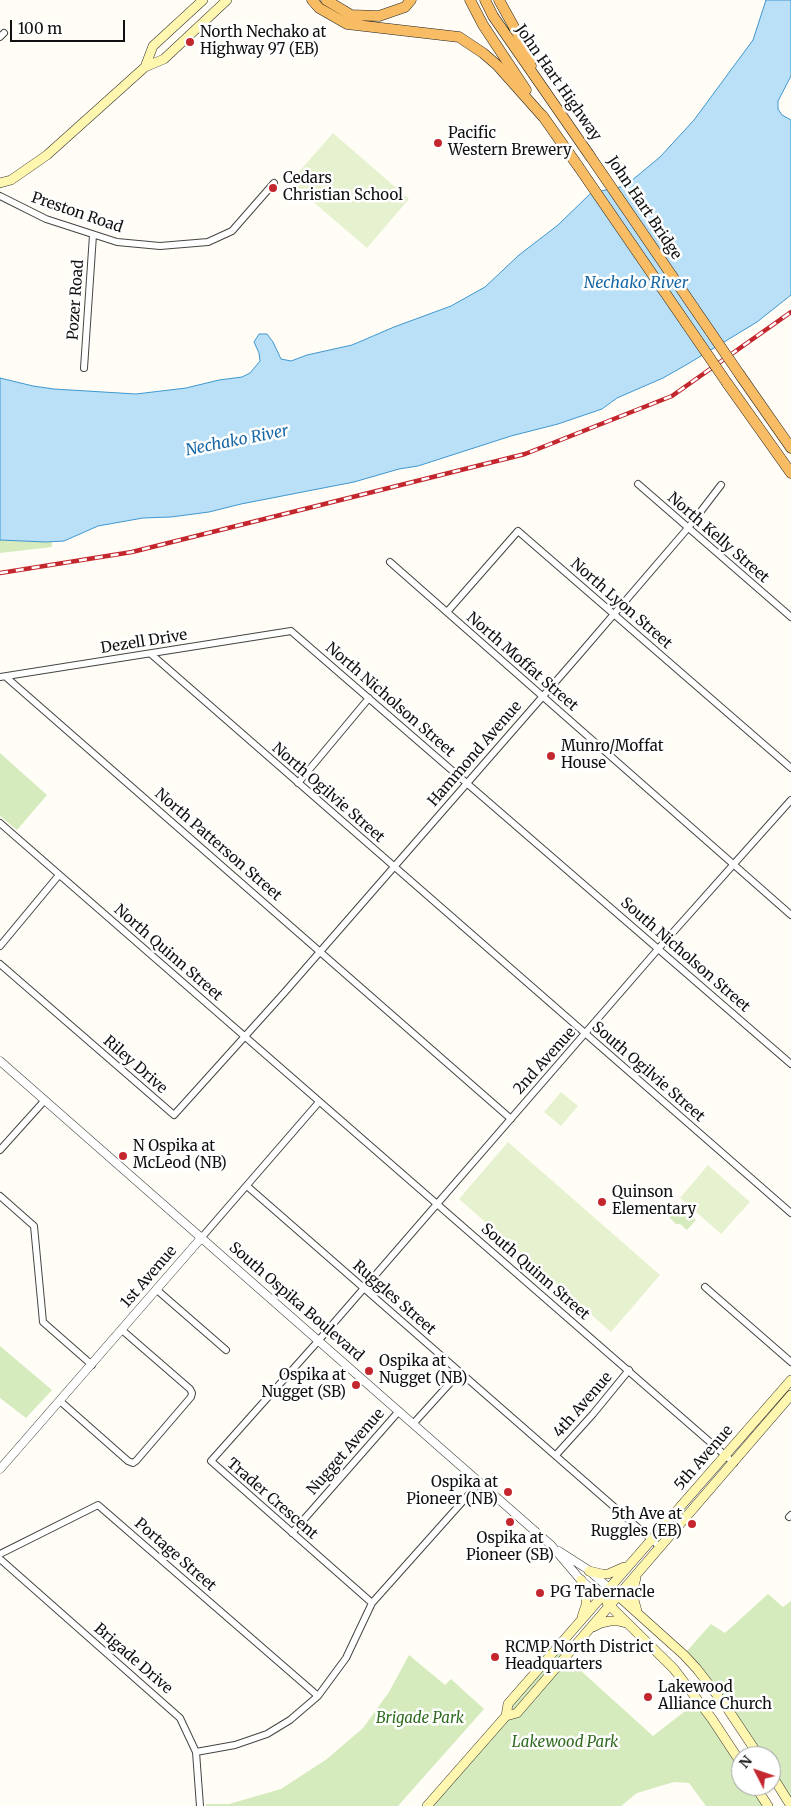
<!DOCTYPE html>
<style>
body{margin:0}
#map{position:relative;width:791px;height:1806px;overflow:hidden;background:#fffdf5;font-family:Merriweather,serif}
canvas{display:block}
.north{position:absolute;left:731px;top:1746px;width:50px;height:50px;box-sizing:border-box;background:#fff;border:1px solid #a0a0a0;border-radius:50%;rotate:311deg;font-size:14px;font-weight:700;line-height:20px;text-align:center;color:#111}
.north::after{content:'';display:block;margin:auto;width:18px;height:22px;background:#c4262e;clip-path:polygon(50% 0,100% 100%,50% 72%,0 100%)}
.scale{position:absolute;left:10px;top:20px;width:115px;height:22px;box-sizing:border-box;border:2px solid #111;border-top:0;padding-left:6px;font-size:15px;line-height:18px;white-space:nowrap;color:#111;-webkit-text-stroke:4px #fff;paint-order:stroke}
</style>
<div id="map">
<canvas width="791" height="1806"></canvas>
<div class="north">N</div>
<div class="scale">100 m</div>
</div>
<script>
const ctx = document.querySelector('canvas').getContext('2d');
ctx.lineJoin = 'round';
function fill(path, color) { ctx.fillStyle = color; ctx.fill(path, 'evenodd'); }
const toPath = rows => new Path2D(rows.map(r => 'M' + r).join(''));
function stroke(path, color, width, dash) { ctx.strokeStyle = color; ctx.lineWidth = width; ctx.lineCap = dash ? 'butt' : 'round'; ctx.setLineDash(dash || []); ctx.stroke(path); }
function write(font, color, halo, rows, align = 'center') {
  ctx.font = font + ' Merriweather,serif'; ctx.lineWidth = 5; ctx.setLineDash([]); ctx.textBaseline = 'middle'; ctx.strokeStyle = halo; ctx.fillStyle = color; for (const [text, x, y, turn = 0] of rows) {
    ctx.save(); ctx.translate(x, y); ctx.rotate((+turn || 0) * Math.PI / 180); ctx.textAlign = isNaN(turn) ? turn : align; if (halo) ctx.strokeText(text, 0, 0); ctx.fillText(text, 0, 0); ctx.restore();
  }
}
fill(toPath([
 [0,515,51,527,52,547,0,553],
 [0,753,47,795,17,830,0,816],
 [676,1206,681,1206,696,1220,687,1230,680,1224,676,1224,670,1218,669,1213],
 [0,1346,52,1390,26,1418,0,1398],
 [768,1594,783,1607,791,1601,791,1803,771,1770,771,1756,762,1756,739,1718,687,1651,711,1624,725,1633],
 [559,1651,653,1736,702,1698,741,1761,741,1786,757,1786,769,1806,706,1806,689,1783,674,1782,637,1793,621,1806,424,1806],
 [409,1655,445,1685,451,1679,484,1709,398,1806,206,1806,206,1804,229,1804,281,1789,327,1759,363,1728,389,1692]
]), '#d5ebbd');
fill(toPath([
 [333,133,409,199,367,248,290,182],
 [561,1092,578,1106,561,1126,544,1112],
 [508,1142,660,1275,611,1332,459,1199],
 [708,1165,750,1202,721,1234,680,1198]
]), '#e6f2cf');
const water = toPath([
 [766,0,791,0,791,76,778,101,778,109,782,115,791,120,791,295,757,322,686,365,663,378,617,398,602,409,558,424,511,436,418,466,399,469,354,482,241,504,209,512,171,517,143,518,98,526,64,541,46,542,0,540,0,378,33,386,54,389,136,394,186,388,219,380,242,377,250,373,260,361,259,353,254,342,259,334,267,334,273,342,281,359,291,361,307,355,352,345,394,327,451,306,485,287,519,255,558,225,591,193,625,186,660,157,694,120,753,40,766,0]
]);
fill(water, '#b9e0f7');
stroke(water, '#3f96cf', 1);
const minor = toPath([
 [0,37,4,33],
 [0,196,46,219,117,242,160,246,208,242,232,231,274,183],
 [84,368,93,235],
 [638,484,791,617],
 [390,562,791,915],
 [447,612,518,531,791,768],
 [151,654,791,1213],
 [0,677,291,631,791,1064],
 [6,677,511,1119],
 [298,783,369,698],
 [0,823,734,1463],
 [0,946,59,875],
 [0,964,174,1115,284,993,578,656,688,528,721,485],
 [0,1150,45,1100],
 [247,1186,660,1547],
 [0,1196,34,1226,43,1322,92,1365],
 [202,1237,319,1102],
 [705,1287,791,1362],
 [157,1290,226,1350],
 [60,1401,128,1461,133,1463,136,1461,191,1397,192,1393,190,1389,122,1330],
 [413,1424,460,1372],
 [556,1455,593,1414,629,1370],
 [789,1517,791,1515],
 [292,1533,399,1411],
 [0,1554,98,1505,318,1696],
 [0,1559,180,1718,196,1752,200,1806],
 [372,1603,211,1461,319,1340,659,948,791,800],
 [196,1752,235,1745,267,1734,290,1720,318,1696,346,1658,372,1603,480,1482]
]);
const tertiary = toPath([
 [0,1061,536,1532,551,1545,579,1578,601,1598],
 [0,1469,202,1237],
 [559,1551,587,1569,609,1588]
]);
const secondary = toPath([
 [145,67,153,46,203,0],
 [0,183,11,180,47,155,145,67,164,59,227,0],
 [589,1571,602,1574,608,1574,624,1567],
 [636,1578,632,1593,637,1611],
 [581,1580,586,1597,586,1605,582,1617],
 [615,1593,684,1655,697,1669,727,1708,759,1756],
 [607,1603,674,1669,712,1719,741,1763],
 [593,1627,601,1623,610,1621,618,1621,626,1623],
 [506,1716,517,1713,791,1395],
 [771,1774,791,1806],
 [755,1786,768,1806],
 [427,1806,506,1716,508,1704,791,1380]
]);
const trunk = toPath([
 [312,0,319,8,347,24,459,37,483,53,497,65,545,119],
 [326,0,351,15,379,16,405,7,411,0],
 [470,0,483,25,526,90],
 [485,0,493,16,590,156],
 [499,0,525,47,531,66],
 [542,115,578,166],
 [740,375,791,448],
 [727,383,791,473]
]);
stroke(minor, '#444', 8);
stroke(tertiary, '#444', 9);
stroke(secondary, '#333', 10);
stroke(trunk, '#222', 11);
stroke(minor, '#fff', 6);
stroke(tertiary, '#fff', 8);
stroke(secondary, '#fff6b0', 9);
stroke(trunk, '#f7bc64', 10);
const rail = toPath([
 [0,573,132,552,525,454,672,396,791,312]
]);
stroke(rail, '#c4262e', 4.5);
stroke(rail, '#fff', 2.5, [8]);
const trunkBridge = toPath([
 [590,156,740,375],
 [578,166,727,383]
]);
stroke(trunkBridge, '#222', 11, []);
stroke(trunkBridge, '#f7bc64', 10);
for (const [x, y, r, color] of [
 [190,42,5,"#c4262e"],
 [438,143,5,"#c4262e"],
 [273,188,5,"#c4262e"],
 [551,756,5,"#c4262e"],
 [123,1156,5,"#c4262e"],
 [602,1202,5,"#c4262e"],
 [369,1371,5,"#c4262e"],
 [356,1385,5,"#c4262e"],
 [508,1492,5,"#c4262e"],
 [510,1522,5,"#c4262e"],
 [692,1524,5,"#c4262e"],
 [540,1593,5,"#c4262e"],
 [495,1657,5,"#c4262e"],
 [648,1697,5,"#c4262e"]
]) { const dot = new Path2D(); dot.arc(x, y, r, 0, 2 * Math.PI); ctx.fillStyle = color; ctx.fill(dot); stroke(dot, '#fff', 2); }
write('15px', '#111', '#fff', [
 ["North Nechako at",200,33],
 ["Highway 97 (EB)",200,50],
 ["Pacific",448,134],
 ["Western Brewery",448,151],
 ["Cedars",283,179],
 ["Christian School",283,196],
 ["Munro/Moffat",561,747],
 ["House",561,764],
 ["N Ospika at",133,1147],
 ["McLeod (NB)",133,1164],
 ["Quinson",612,1193],
 ["Elementary",612,1210],
 ["Ospika at",379,1362],
 ["Nugget (NB)",379,1379],
 ["Ospika at",346,1376,"right"],
 ["Nugget (SB)",346,1393,"right"],
 ["Ospika at",498,1483,"right"],
 ["Pioneer (NB)",498,1500,"right"],
 ["5th Ave at",682,1515,"right"],
 ["Ruggles (EB)",682,1532,"right"],
 ["Ospika at",510,1539,"center"],
 ["Pioneer (SB)",510,1556,"center"],
 ["PG Tabernacle",550,1593],
 ["RCMP North District",505,1648],
 ["Headquarters",505,1665],
 ["Lakewood",658,1688],
 ["Alliance Church",658,1705]
], 'left');
write('15px', '#111', '#fff', [
 ["John Hart Highway",558,83,55],
 ["John Hart Bridge",644,208,56],
 ["Preston Road",77,213,19],
 ["Pozer Road",76,300,-86],
 ["North Kelly Street",718,538,41],
 ["North Lyon Street",621,604,41],
 ["Dezell Drive",144,642,-9],
 ["North Moffat Street",522,662,41],
 ["North Nicholson Street",390,700,41],
 ["Hammond Avenue",475,754,-49],
 ["North Ogilvie Street",328,793,41],
 ["North Patterson Street",218,845,41],
 ["North Quinn Street",168,953,41],
 ["South Nicholson Street",685,955,41],
 ["2nd Avenue",545,1061,-48],
 ["Riley Drive",135,1065,41],
 ["South Ogilvie Street",648,1072,41],
 ["South Quinn Street",535,1272,41],
 ["1st Avenue",149,1277,-49],
 ["Ruggles Street",394,1298,41],
 ["South Ospika Boulevard",296,1302,41],
 ["4th Avenue",583,1405,-49],
 ["Nugget Avenue",346,1452,-49],
 ["5th Avenue",704,1458,-49],
 ["Trader Crescent",272,1499,41],
 ["Portage Street",175,1555,41],
 ["Brigade Drive",133,1659,41]
]);
write('italic 15px', '#2f6b1f', '#fff', [
 ["Brigade Park",420,1719],
 ["Lakewood Park",565,1743]
]);
write('italic 16px', '#1768a6', '#fff', [
 ["Nechako River",636,283],
 ["Nechako River",237,441,-11]
]);
</script>
